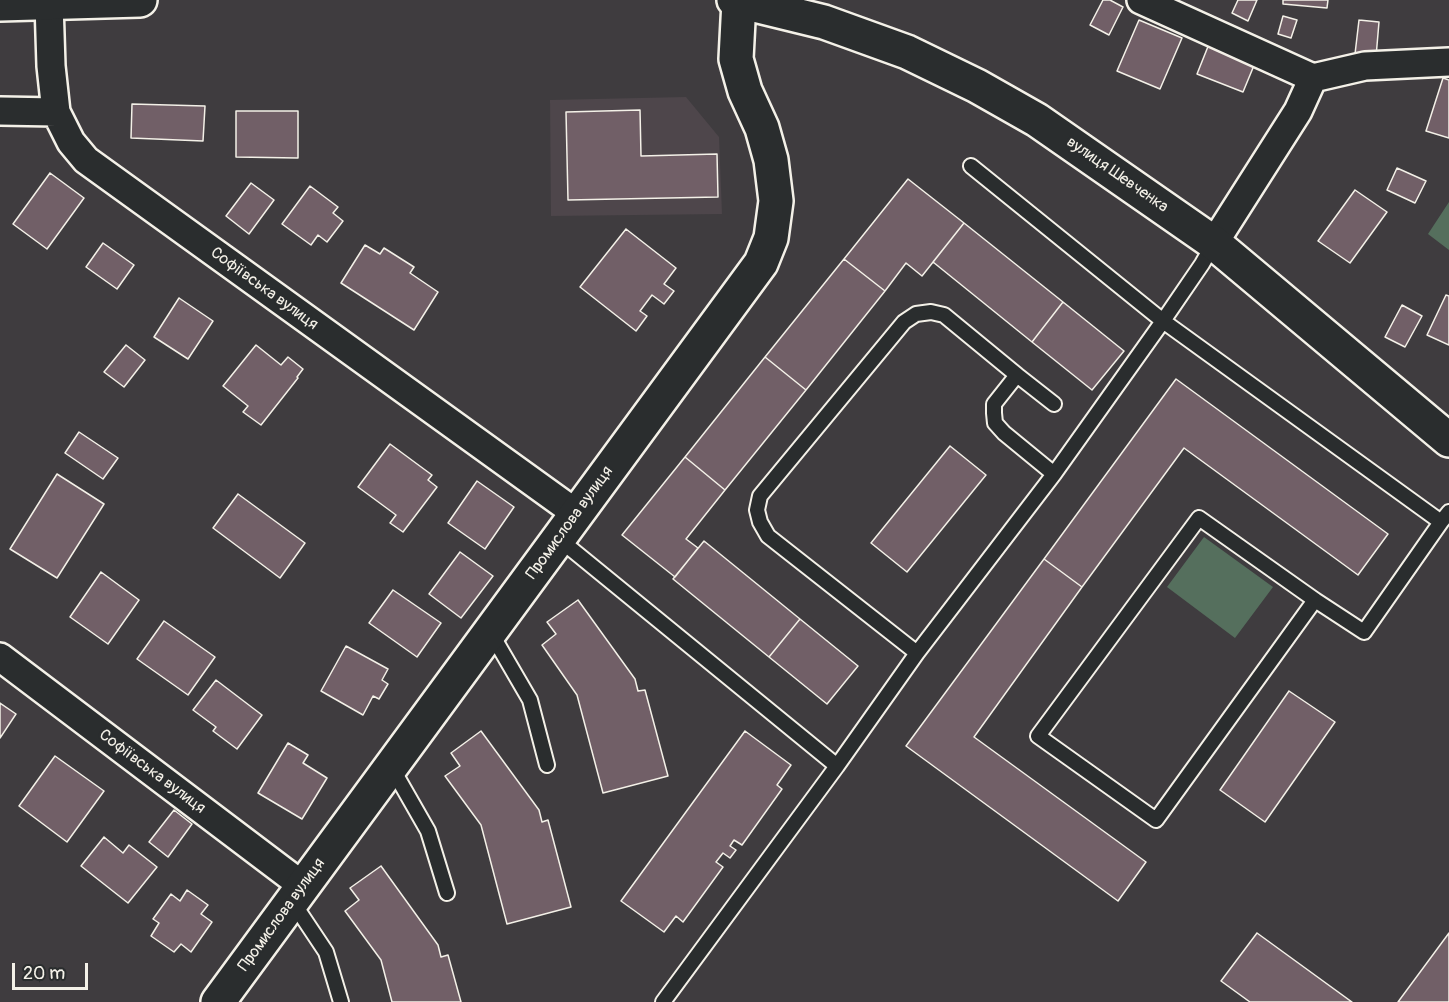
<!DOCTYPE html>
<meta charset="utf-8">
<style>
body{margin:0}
#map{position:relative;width:1449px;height:1002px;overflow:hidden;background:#3f3c3f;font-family:Pangolin,sans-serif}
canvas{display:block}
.scale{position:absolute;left:12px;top:963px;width:76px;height:27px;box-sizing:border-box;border:3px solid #f4f1e8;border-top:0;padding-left:8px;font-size:18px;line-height:21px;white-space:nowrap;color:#f4f1e8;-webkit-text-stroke:4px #2a2d2e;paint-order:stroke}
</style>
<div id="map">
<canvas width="1449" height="1002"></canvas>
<div class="scale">20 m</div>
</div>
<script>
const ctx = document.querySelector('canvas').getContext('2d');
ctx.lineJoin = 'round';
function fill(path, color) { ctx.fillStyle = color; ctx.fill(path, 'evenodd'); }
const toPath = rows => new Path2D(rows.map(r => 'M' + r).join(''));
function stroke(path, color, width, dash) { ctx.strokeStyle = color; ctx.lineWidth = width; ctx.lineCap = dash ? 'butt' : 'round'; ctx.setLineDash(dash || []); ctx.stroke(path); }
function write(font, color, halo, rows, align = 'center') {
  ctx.font = font + ' Pangolin,sans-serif'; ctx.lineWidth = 4.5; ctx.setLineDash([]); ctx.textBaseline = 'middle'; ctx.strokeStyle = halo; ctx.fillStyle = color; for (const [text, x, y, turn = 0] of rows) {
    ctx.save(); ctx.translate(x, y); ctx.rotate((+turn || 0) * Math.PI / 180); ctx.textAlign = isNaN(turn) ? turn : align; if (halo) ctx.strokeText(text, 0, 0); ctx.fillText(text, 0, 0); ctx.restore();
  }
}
fill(toPath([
 [686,97,719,137,722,214,551,216,550,100]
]), '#4e464b');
fill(toPath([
 [1449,202,1449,250,1428,234],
 [1204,537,1273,587,1235,638,1167,587]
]), '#556f5d');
const building = toPath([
 [1103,0,1110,0,1123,7,1109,35,1090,25,1103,0],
 [1238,0,1257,0,1248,21,1232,13,1238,0],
 [1283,0,1328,0,1327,8,1283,4,1283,0],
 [1283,16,1297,20,1291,38,1278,34,1283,16],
 [1139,20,1182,38,1160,89,1117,71,1139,20],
 [1359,20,1379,22,1376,57,1355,54,1359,20],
 [1209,44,1255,63,1243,92,1197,74,1209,44],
 [1443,78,1449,80,1449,138,1426,131,1443,78],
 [132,104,205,106,203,141,131,138,132,104],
 [640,110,641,156,717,154,718,197,568,200,566,112,640,110],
 [236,111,298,111,298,158,236,157,236,111],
 [1397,168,1426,181,1415,203,1387,190,1397,168],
 [50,173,84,198,47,249,13,224,50,173],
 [908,179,964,223,922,276,906,263,885,291,844,259,908,179],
 [251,183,274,200,249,234,226,216,251,183],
 [310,186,338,207,333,213,343,221,327,242,318,235,311,245,282,224,310,186],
 [1355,190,1387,212,1350,263,1318,241,1355,190],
 [964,223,1063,302,1032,342,933,262,964,223],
 [626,229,676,268,664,284,674,291,664,304,652,295,640,311,647,316,636,331,580,287,626,229],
 [103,243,134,265,117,289,86,267,103,243],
 [365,245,380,254,384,248,414,267,410,273,438,292,414,330,341,283,365,245],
 [844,259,885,291,806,390,765,357,844,259],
 [1446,295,1449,296,1449,345,1427,335,1446,295],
 [179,298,213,321,188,359,154,337,179,298],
 [1063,302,1124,351,1092,390,1032,342,1063,302],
 [1402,305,1422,316,1405,347,1385,337,1402,305],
 [126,345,145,360,124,387,104,372,126,345],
 [256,345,281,365,288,357,303,369,297,377,298,378,261,425,243,412,248,406,223,386,256,345],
 [765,357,806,390,725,490,685,457,765,357],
 [1176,379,1388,534,1358,575,1184,448,1082,587,1044,559,1176,379],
 [79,432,118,458,103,479,65,453,79,432],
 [390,444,432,475,428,480,437,487,403,532,390,523,396,515,358,487,390,444],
 [950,446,986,475,907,572,871,543,950,446],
 [685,457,725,490,686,539,698,548,675,577,622,535,685,457],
 [57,474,104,504,57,578,10,549,57,474],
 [477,481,514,507,485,549,448,523,477,481],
 [238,494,305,543,280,578,213,528,238,494],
 [704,541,800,619,769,657,673,579,704,541],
 [460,552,493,576,461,618,429,594,460,552],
 [1044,559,1082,587,974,737,1146,862,1118,901,906,746,1044,559],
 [101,572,139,600,108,644,70,617,101,572],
 [393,590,441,623,417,657,369,623,393,590],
 [578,600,635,679,638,691,645,690,668,776,603,793,577,695,542,645,556,634,547,622,578,600],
 [800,619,858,666,827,704,769,657,800,619],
 [164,621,215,657,188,695,137,659,164,621],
 [346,646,388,669,382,680,388,684,379,699,373,696,363,715,321,691,346,646],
 [216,680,262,715,237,749,213,731,216,727,193,710,216,680],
 [1289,691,1335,722,1265,822,1220,790,1289,691],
 [0,703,16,714,0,738,0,703],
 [481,731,539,810,542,822,548,820,571,907,507,924,481,825,445,776,460,766,451,753,481,731],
 [745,731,791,765,777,785,782,789,742,845,734,840,730,846,736,850,730,858,723,853,716,862,723,867,683,922,676,916,664,932,621,901,745,731],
 [288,743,308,755,303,763,327,778,302,819,258,793,288,743],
 [55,756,104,791,67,842,19,806,55,756],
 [174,810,192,824,168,857,149,842,174,810],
 [104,837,123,853,129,845,157,867,128,903,81,866,104,837],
 [381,866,438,945,441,957,448,955,461,1002,392,1002,381,960,345,911,359,900,350,888,381,866],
 [187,890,208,905,201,914,212,922,191,952,181,944,174,952,151,936,159,923,153,919,171,894,180,901,187,890],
 [1257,933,1352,1002,1250,1002,1221,981,1257,933],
 [1449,933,1449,1002,1398,1002,1449,933]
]);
fill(building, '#715f67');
stroke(building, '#f4f1e8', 1.5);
const lane = toPath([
 [971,166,1163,321,1441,522],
 [1017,375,1054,404],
 [1054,474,917,653,768,536,760,522,757,510,760,496,904,322,916,314,931,312,944,315,1017,375,994,404,994,413,995,423,1004,433,1054,474,1163,321,1202,264,1214,243],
 [559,539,837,766,917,653],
 [1315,600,1156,820,1038,736,1199,518,1315,600,1364,632,1441,522,1449,512],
 [491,633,530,700,547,765],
 [392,768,428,831,447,893],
 [292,901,326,952,341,1002],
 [663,1002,837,766]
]);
const street = toPath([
 [1141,0,1313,78,1365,66,1449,62],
 [49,3,51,66,56,112,71,142,86,160,577,514],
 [0,111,56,112],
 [1214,243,1298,111,1313,78],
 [0,657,303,886]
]);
const secondary = toPath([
 [734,0,824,22,907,52,977,86,1037,120,1214,243,1449,440],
 [0,4,140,0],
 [218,1002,761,263,771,238,776,201,771,160,762,128,745,91,736,59,739,1]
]);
stroke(lane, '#f4f1e8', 18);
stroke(street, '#f4f1e8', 32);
stroke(secondary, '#f4f1e8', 38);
stroke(lane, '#2a2d2e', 14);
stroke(street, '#2a2d2e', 27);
stroke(secondary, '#2a2d2e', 33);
write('16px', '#f4f1e8', '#2a2d2e', [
 ["вулиця Шевченка",1117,175,35],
 ["Софіївська вулиця",264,289,36],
 ["Промислова вулиця",570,523,-54],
 ["Софіївська вулиця",152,772,37],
 ["Промислова вулиця",282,915,-54]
]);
</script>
